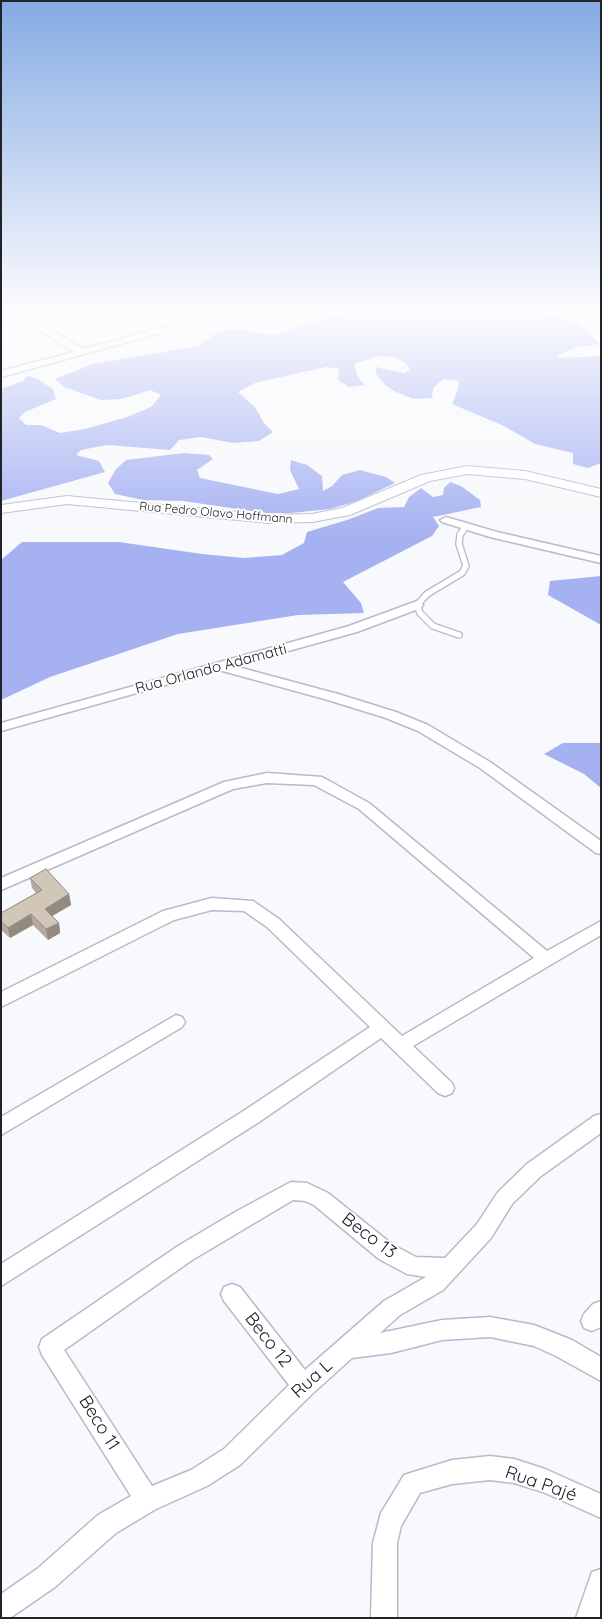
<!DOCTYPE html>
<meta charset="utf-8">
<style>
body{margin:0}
#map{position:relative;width:602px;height:1619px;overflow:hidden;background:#f8f9fc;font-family:Quicksand,sans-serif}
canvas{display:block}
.frame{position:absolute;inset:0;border:2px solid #222329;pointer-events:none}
</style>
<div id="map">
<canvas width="602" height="1619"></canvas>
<div class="frame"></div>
</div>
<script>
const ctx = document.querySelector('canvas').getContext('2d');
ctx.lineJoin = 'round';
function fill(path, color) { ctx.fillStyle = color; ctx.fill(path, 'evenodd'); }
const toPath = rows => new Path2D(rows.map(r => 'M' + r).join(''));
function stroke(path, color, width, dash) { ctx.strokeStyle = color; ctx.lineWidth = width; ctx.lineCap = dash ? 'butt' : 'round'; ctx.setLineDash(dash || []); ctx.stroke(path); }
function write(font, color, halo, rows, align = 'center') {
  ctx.font = font + ' Quicksand,sans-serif'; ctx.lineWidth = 4; ctx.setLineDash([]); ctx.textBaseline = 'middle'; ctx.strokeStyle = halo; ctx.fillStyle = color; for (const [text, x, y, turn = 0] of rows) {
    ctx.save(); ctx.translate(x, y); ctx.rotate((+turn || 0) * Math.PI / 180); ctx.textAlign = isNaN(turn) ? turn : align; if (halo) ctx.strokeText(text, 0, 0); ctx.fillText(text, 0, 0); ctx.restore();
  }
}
fill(toPath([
 [348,311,532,311,578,323,600,344,574,348,558,356,559,358,601,356,601,463,588,468,573,464,573,453,535,444,504,426,452,404,458,389,459,381,443,379,433,388,432,398,413,399,394,391,385,385,376,374,376,367,404,373,410,370,406,363,393,357,377,356,354,364,358,377,365,385,349,387,338,380,339,369,326,367,255,383,238,392,255,407,264,423,273,432,259,441,233,443,201,437,179,440,170,450,107,445,81,450,76,455,99,461,105,472,1,501,1,389,23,381,27,376,38,379,53,389,56,399,25,412,19,418,26,425,41,425,60,433,85,429,127,417,151,407,161,395,150,390,122,399,101,400,64,387,55,379,92,364,198,346,221,330,243,330,272,335],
 [184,453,209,455,213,459,197,470,200,478,278,494,299,489,290,470,291,460,307,465,322,476,323,491,332,486,342,475,360,470,386,477,395,483,357,501,330,509,291,513,265,513,183,501,143,500,115,494,108,483,116,469,126,460],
 [450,482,461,486,480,500,481,507,433,517,439,526,432,536,343,582,361,603,364,613,298,615,178,634,50,677,1,700,1,560,22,542,119,542,202,554,244,558,282,555,304,543,307,532,347,520,378,508,404,507,409,497,421,488,433,497,443,495,444,488],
 [601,576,601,625,548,595,550,581],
 [563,743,601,743,601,788,584,774,544,754]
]), '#a5b1f1');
const service = toPath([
 [459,635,433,626,420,613,417,605,427,594,462,573,466,566,459,544,460,535,465,527]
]);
const minor = toPath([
 [125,311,135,311,163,328,228,311,241,311,1,377,1,371,74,352,16,316,16,312,22,312,83,349,154,330,125,311],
 [446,517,497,532,601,556,601,563,490,537,442,522,440,520,446,517],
 [417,601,421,602,423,605,421,608,357,632,234,666,338,694,396,712,428,725,490,762,601,841,601,854,596,853,480,768,418,731,386,718,328,700,219,670,1,731,1,723,349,626,417,601],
 [267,773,322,777,369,803,547,951,601,921,601,935,413,1046,452,1083,454,1088,452,1093,445,1096,438,1093,381,1038,259,1122,1,1286,1,1264,245,1110,370,1027,267,927,244,911,212,910,174,920,1,1007,1,992,163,911,212,898,253,901,279,919,402,1036,534,958,359,809,314,785,267,783,233,789,1,890,1,878,224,782,267,773],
 [176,1015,182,1017,185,1022,182,1027,1,1135,1,1117,176,1015],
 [601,1114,601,1133,541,1176,512,1204,491,1238,443,1290,400,1315,380,1333,442,1320,490,1317,534,1325,572,1340,601,1357,601,1381,556,1356,534,1346,490,1337,442,1340,391,1353,352,1358,312,1394,240,1465,207,1486,156,1509,116,1533,55,1587,10,1618,1,1618,1,1594,37,1569,98,1515,131,1496,42,1355,39,1347,42,1339,178,1246,237,1211,291,1182,307,1183,328,1193,393,1245,416,1257,445,1258,477,1224,498,1192,527,1164,594,1116,601,1114],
 [293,1200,305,1201,314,1205,379,1259,407,1274,426,1277,384,1301,305,1370,240,1287,232,1284,224,1287,221,1294,224,1301,289,1385,224,1449,191,1470,152,1486,64,1350,192,1260,293,1200],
 [601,1301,601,1327,592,1331,584,1328,581,1321,584,1314,593,1304,601,1301],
 [490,1456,514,1459,545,1469,601,1494,601,1518,543,1492,514,1483,490,1480,452,1484,420,1493,401,1526,397,1543,397,1618,371,1618,373,1543,381,1513,404,1475,452,1460,490,1456],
 [601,1569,601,1618,576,1618,592,1572,601,1569]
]);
const tertiary = toPath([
 [467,466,525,471,601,489,601,497,525,479,467,474,430,481,350,515,312,522,270,523,67,504,1,513,1,505,67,496,270,515,312,514,342,508,421,475,467,466]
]);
stroke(service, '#b7baca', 8);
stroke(minor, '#b7baca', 3);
stroke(tertiary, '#b7baca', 2);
stroke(service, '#fff', 5.5);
fill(minor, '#fff');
fill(tertiary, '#fff');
fill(toPath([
 [30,878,69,894,71,905,52,916,59,923,60,933,48,940,33,925,10,938,1,930,1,913,36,893,32,888]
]), '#b5aa9f');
fill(toPath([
 [69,894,71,905,47,919,45,909],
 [31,914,33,925,10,938,8,928],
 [59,923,60,933,48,940,46,929]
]), '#938b82');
const building = toPath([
 [46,869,69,894,45,909,59,923,46,929,31,914,8,928,1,921,1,913,42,890,30,878,46,869]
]);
fill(building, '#d2c6b9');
stroke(building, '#938b82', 1);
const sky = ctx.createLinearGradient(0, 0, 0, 538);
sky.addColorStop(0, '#85abe3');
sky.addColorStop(0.58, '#fcfcfe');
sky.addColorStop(1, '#fcfcfe00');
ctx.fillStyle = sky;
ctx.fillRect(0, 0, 602, 538);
write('12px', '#222329', '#fff', [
 ["Rua Pedro Olavo Hoffmann",216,513,5]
]);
write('15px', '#222329', '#fff', [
 ["Rua Orlando Adamatti",211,669,-15]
]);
write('18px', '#222329', '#fff', [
 ["Beco 13",369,1236,37],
 ["Beco 12",268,1340,52],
 ["Rua L",312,1379,-42],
 ["Beco 11",99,1423,58],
 ["Rua Pajé",541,1484,19]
]);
</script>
